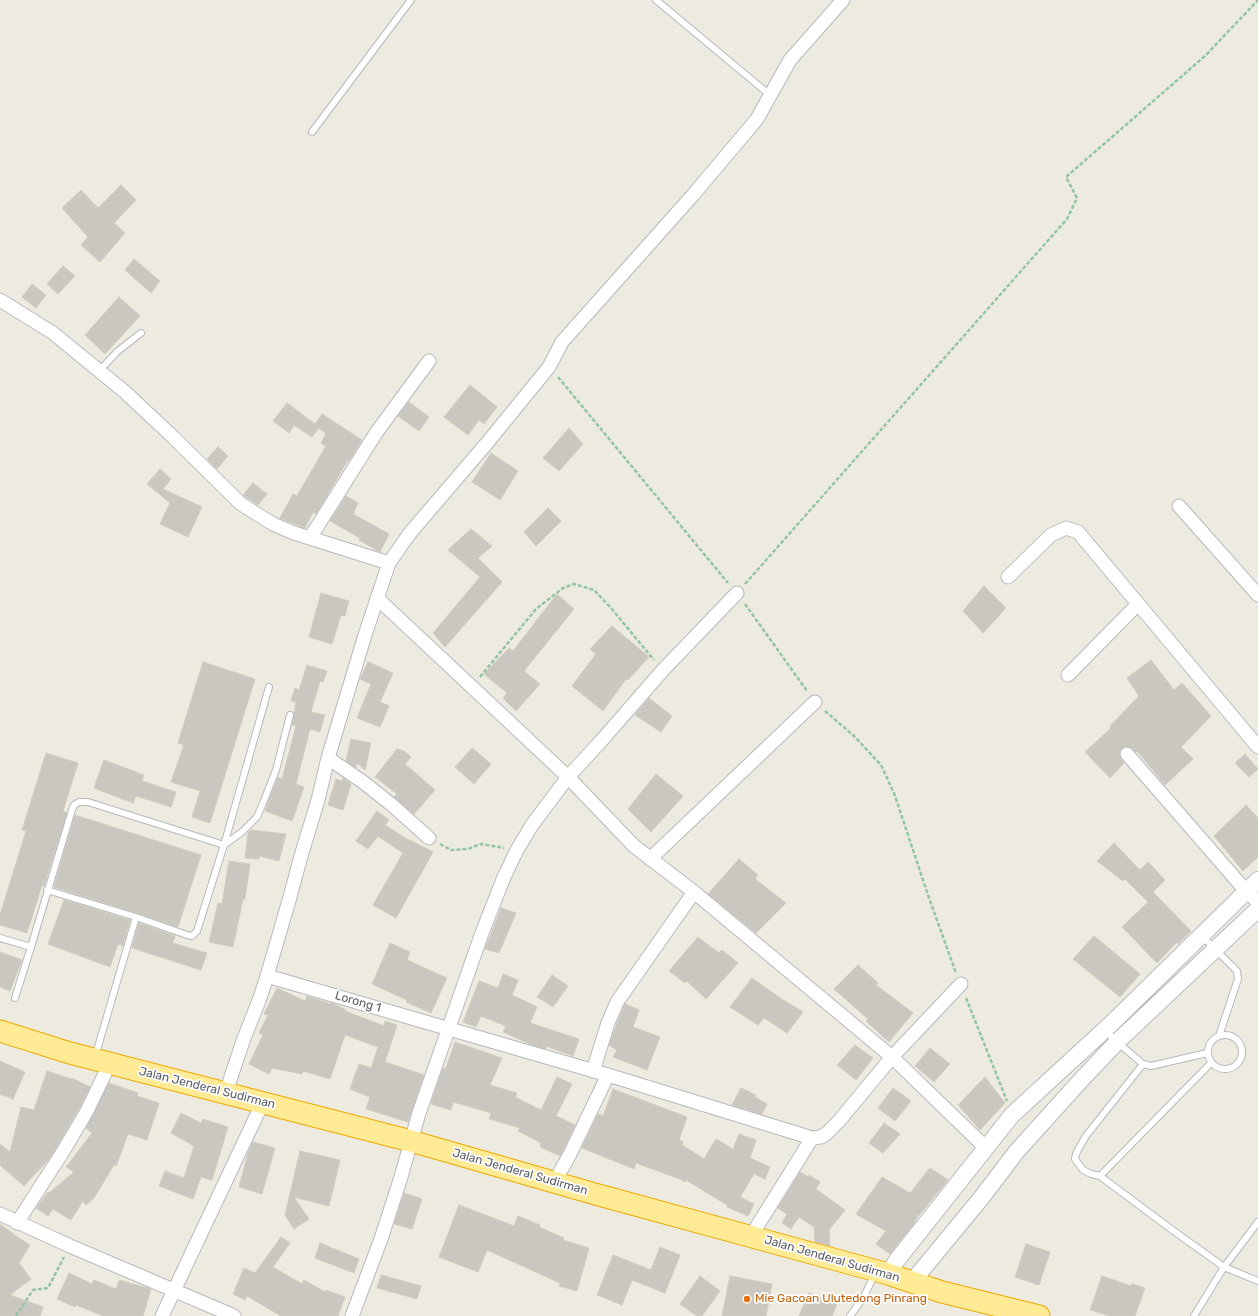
<!DOCTYPE html>
<style>
body{margin:0}
canvas{display:block;background:#edebe0}
</style>
<canvas width="1258" height="1316"></canvas>
<script>
const ctx = document.querySelector('canvas').getContext('2d');
ctx.lineJoin = 'round';
function fill(path, color) { ctx.fillStyle = color; ctx.fill(path, 'evenodd'); }
const toPath = rows => new Path2D(rows.map(r => 'M' + r).join(''));
function stroke(path, color, width, dash) { ctx.strokeStyle = color; ctx.lineWidth = width; ctx.lineCap = dash ? 'butt' : 'round'; ctx.setLineDash(dash || []); ctx.stroke(path); }
function write(font, color, halo, rows, align = 'center') {
  ctx.font = font + ' Rubik,sans-serif'; ctx.lineWidth = 3.5; ctx.setLineDash([]); ctx.textBaseline = 'middle'; ctx.strokeStyle = halo; ctx.fillStyle = color; for (const [text, x, y, turn = 0] of rows) {
    ctx.save(); ctx.translate(x, y); ctx.rotate((+turn || 0) * Math.PI / 180); ctx.textAlign = isNaN(turn) ? turn : align; if (halo) ctx.strokeText(text, 0, 0); ctx.fillText(text, 0, 0); ctx.restore();
  }
}
const building = toPath([
 [121,185,136,200,114,223,125,233,100,262,81,245,88,237,62,208,81,190,98,208,121,185],
 [134,259,160,281,151,293,125,270,134,259],
 [63,266,75,276,58,294,47,284,63,266],
 [32,284,46,295,36,308,22,297,32,284],
 [119,297,140,316,105,354,85,335,119,297],
 [470,385,497,407,484,424,479,420,468,435,444,417,470,385],
 [409,402,429,417,419,431,398,416,409,402],
 [287,403,315,424,322,414,362,440,349,461,348,460,316,514,313,512,305,528,280,518,293,494,297,496,326,446,321,443,326,434,319,428,312,437,294,425,289,433,273,421,287,403],
 [569,428,583,444,559,471,543,458,569,428],
 [218,447,228,456,217,469,207,459,218,447],
 [491,453,518,471,500,500,472,482,491,453],
 [160,469,171,479,163,489,202,507,188,537,160,524,170,503,147,484,160,469],
 [253,483,267,494,258,505,243,495,253,483],
 [346,496,358,503,353,514,389,534,380,552,359,540,360,538,330,521,346,496],
 [548,508,561,521,536,546,524,532,548,508],
 [471,529,492,546,478,558,502,582,445,647,433,633,480,577,448,550,471,529],
 [984,586,1006,608,983,633,963,611,984,586],
 [321,593,349,601,345,616,341,615,332,644,309,637,321,593],
 [557,594,574,609,524,671,540,684,516,711,503,698,507,693,484,674,509,648,513,651,557,594],
 [612,626,649,657,628,680,626,679,603,711,572,686,596,654,590,649,612,626],
 [1151,660,1174,690,1182,683,1211,716,1181,747,1193,759,1165,785,1137,751,1136,752,1130,747,1125,746,1120,751,1119,756,1124,763,1110,778,1085,752,1111,728,1110,726,1139,696,1127,678,1151,660],
 [203,662,255,679,210,823,192,817,200,791,171,782,184,745,178,743,203,662],
 [368,662,393,673,380,702,389,706,380,727,357,718,371,684,360,679,368,662],
 [307,665,327,671,323,682,320,681,311,712,325,715,320,732,310,729,296,784,304,787,292,821,265,811,278,777,282,779,296,726,292,725,296,702,291,701,295,688,299,690,307,665],
 [649,698,672,716,661,732,635,715,649,698],
 [351,739,371,743,365,770,357,763,356,768,346,761,351,739],
 [472,748,491,764,474,784,455,767,472,748],
 [397,749,404,751,411,757,405,764,435,790,414,814,394,797,397,794,375,777,397,749],
 [46,753,78,763,63,811,67,813,44,886,42,885,27,933,0,925,0,915,26,831,22,830,46,753],
 [1245,754,1258,769,1249,777,1235,763,1245,754],
 [104,760,144,775,142,781,176,792,171,807,136,796,133,803,94,788,104,760],
 [656,774,683,796,651,832,628,809,656,774],
 [343,778,351,784,343,810,328,805,336,779,342,781,343,778],
 [1246,805,1258,818,1258,857,1243,871,1214,836,1246,805],
 [377,811,389,820,385,825,410,841,410,840,433,852,396,918,373,905,403,853,378,836,368,849,356,841,377,811],
 [75,815,201,855,178,927,137,913,54,887,75,815],
 [251,830,286,834,279,861,259,856,259,859,245,858,248,833,251,830],
 [1114,843,1140,870,1148,862,1165,880,1153,892,1191,931,1178,944,1177,942,1157,963,1122,927,1148,902,1125,879,1123,881,1097,861,1114,843],
 [739,859,758,875,755,879,786,903,756,933,708,894,739,859],
 [229,861,250,864,245,899,243,899,233,947,209,942,218,903,222,904,229,861],
 [64,900,130,920,123,946,118,944,110,967,48,944,64,900],
 [501,908,516,913,499,953,485,949,501,908],
 [139,923,175,936,173,943,207,953,201,970,132,948,139,923],
 [1094,936,1140,974,1120,997,1073,959,1094,936],
 [698,937,719,953,722,950,738,963,706,999,687,981,685,983,669,971,698,937],
 [390,943,410,952,407,960,447,978,431,1013,406,1002,407,1000,372,984,390,943],
 [0,952,22,960,10,991,0,987,0,952],
 [858,965,878,983,876,985,913,1013,889,1042,866,1021,868,1019,834,989,858,965],
 [503,974,518,980,512,995,537,1007,530,1023,579,1039,573,1056,546,1046,546,1049,530,1044,503,1032,506,1026,481,1016,476,1027,463,1022,479,981,498,988,503,974],
 [552,975,568,986,553,1007,537,997,552,975],
 [752,978,780,998,803,1012,787,1033,764,1018,758,1025,730,1007,752,978],
 [277,988,305,1001,307,996,331,1004,332,1003,346,1010,345,1011,384,1026,385,1021,397,1025,385,1062,424,1075,408,1122,366,1109,370,1097,350,1089,359,1064,371,1068,378,1047,345,1035,330,1079,303,1071,302,1074,272,1068,269,1074,249,1064,263,1035,259,1033,268,1015,264,1014,277,988],
 [625,1004,639,1010,633,1027,660,1037,647,1070,613,1057,617,1050,609,1045,616,1026,625,1004],
 [455,1042,502,1058,490,1085,517,1093,515,1097,541,1110,557,1077,572,1084,556,1116,575,1125,560,1156,540,1147,541,1143,518,1131,520,1128,489,1119,491,1113,453,1102,451,1110,431,1104,443,1068,446,1068,455,1042],
 [855,1045,873,1058,856,1080,837,1065,855,1045],
 [930,1048,950,1064,934,1082,915,1066,930,1048],
 [0,1061,25,1072,13,1099,0,1094,0,1061],
 [47,1071,71,1079,72,1078,90,1087,80,1107,50,1158,24,1186,0,1165,0,1144,10,1152,21,1107,34,1110,47,1071],
 [985,1077,1005,1103,980,1130,958,1105,985,1077],
 [109,1083,138,1093,137,1096,159,1103,147,1140,128,1134,116,1166,114,1165,94,1198,86,1205,83,1201,71,1220,53,1209,48,1216,36,1208,48,1192,49,1193,74,1172,66,1167,92,1133,86,1128,109,1083],
 [741,1088,756,1095,755,1097,767,1104,762,1114,732,1105,741,1088],
 [893,1088,911,1101,895,1121,878,1108,893,1088],
 [613,1089,687,1117,679,1140,683,1142,682,1145,704,1159,716,1139,733,1149,739,1134,756,1140,750,1158,770,1167,765,1179,754,1174,740,1197,754,1204,748,1216,727,1207,727,1205,686,1180,685,1182,680,1179,636,1163,634,1169,582,1148,598,1114,603,1116,613,1089],
 [181,1113,201,1123,203,1119,228,1127,212,1180,201,1177,193,1199,159,1186,165,1171,184,1178,194,1146,171,1133,181,1113],
 [884,1123,900,1134,883,1153,869,1143,884,1123],
 [253,1142,275,1148,262,1194,239,1187,248,1153,253,1142],
 [300,1151,340,1160,329,1206,294,1197,309,1219,294,1229,285,1215,300,1151],
 [930,1168,948,1180,915,1220,916,1221,890,1254,876,1244,886,1231,856,1214,882,1177,910,1193,930,1168],
 [800,1172,808,1177,809,1175,820,1182,816,1189,845,1210,829,1230,830,1246,815,1242,814,1227,799,1217,791,1229,782,1223,787,1214,778,1208,800,1172],
 [404,1193,422,1199,412,1229,394,1224,404,1193],
 [459,1205,514,1226,518,1216,540,1225,539,1227,564,1238,563,1240,589,1248,577,1291,559,1286,560,1283,487,1250,478,1272,439,1257,459,1205],
 [0,1224,16,1236,30,1245,19,1263,31,1279,10,1295,43,1307,40,1316,0,1316,0,1224],
 [281,1237,290,1243,273,1267,302,1284,304,1280,325,1292,326,1290,345,1297,338,1316,281,1316,247,1296,245,1300,233,1294,244,1268,255,1273,281,1237],
 [320,1243,359,1259,354,1273,315,1258,320,1243],
 [1026,1244,1050,1252,1039,1285,1015,1277,1026,1244],
 [660,1247,680,1255,665,1293,632,1280,622,1305,597,1295,613,1255,651,1270,660,1247],
 [69,1273,92,1284,94,1280,116,1289,119,1280,151,1289,143,1316,104,1316,76,1305,75,1307,57,1299,69,1273],
 [381,1275,421,1286,417,1299,377,1288,381,1275],
 [700,1276,720,1291,702,1316,697,1316,680,1304,700,1276],
 [730,1276,772,1284,766,1316,722,1316,730,1276],
 [1102,1276,1131,1286,1132,1284,1145,1288,1135,1316,1110,1316,1090,1310,1102,1276],
 [809,1293,837,1304,832,1316,799,1316,809,1293]
]);
fill(building, '#cac7c0');
stroke(building, '#d2ccbf', 1);
const service = toPath([
 [656,0,770,95],
 [312,132,411,0],
 [99,371,118,351,141,333],
 [224,845,269,687],
 [224,845,242,832,257,817,263,803,276,770,290,715],
 [47,890,136,917],
 [1201,935,1237,971,1238,979,1219,1036],
 [0,938,31,947,72,810,74,805,79,802,88,802,224,845,197,931,192,936,187,935,136,917,95,1057],
 [15,998,31,947],
 [1105,1030,1117,1042,1143,1064,1151,1066,1207,1053],
 '1208 1052a17 17 0 1 1 34 0a17 17 0 1 1-34 0Z',
 [1143,1064,1086,1136,1079,1148,1076,1154,1075,1159,1083,1170,1091,1174,1100,1176,1211,1063],
 [1100,1176,1171,1229,1224,1267,1258,1281],
 [850,1316,863,1298,875,1274],
 [1194,1316,1224,1267,1258,1222]
]);
const minor = toPath([
 [0,300,53,333,125,392,173,437,241,504,273,524,294,533,389,563],
 [1179,506,1258,595],
 [310,538,376,433,429,361],
 [1008,577,1051,535,1066,528,1078,532,1258,747],
 [377,598,568,777,602,740,663,670,737,593],
 [1068,675,1138,604],
 [1127,754,1246,891,1258,902],
 [328,758,363,782,392,805,429,838],
 [650,859,815,702],
 [267,976,608,1075,812,1138,821,1137,827,1133,839,1121,892,1057,986,1148],
 [593,1071,608,1023,617,1002,694,892],
 [226,1092,243,1041,260,998,267,976,290,897,301,856,318,800,328,758,365,635,389,563,410,533,487,443,549,367,562,342,693,195,757,119,790,60,843,0],
 [556,1183,560,1172,570,1154,608,1075],
 [0,1214,70,1246,234,1316],
 [17,1223,64,1150,87,1111,110,1063],
 [751,1236,812,1138],
 [162,1316,263,1102],
 [352,1316,381,1239,401,1177,419,1113,482,933,504,877,517,850,532,825,568,777,634,846,694,892,892,1057,961,984]
]);
const tertiary = toPath([
 [888,1274,897,1260,1012,1115,1111,1024,1258,880],
 [912,1282,982,1197,1017,1151,1083,1078,1117,1042,1258,909]
]);
const trunk = toPath([
 [0,1031,70,1053,411,1141,595,1194,888,1274,942,1292,1039,1316]
]);
stroke(service, '#b6b9be', 8);
stroke(minor, '#b6b9be', 15);
stroke(tertiary, '#b6b9be', 18);
stroke(trunk, '#eea900', 23);
stroke(toPath([
 [558,377,728,583],
 [745,584,1067,219,1077,198,1066,177,1205,56,1258,0],
 [745,604,807,691],
 [480,677,536,609,563,588,574,584,594,590,611,608,654,660],
 [825,711,854,736,881,765,894,793,928,895,956,973],
 [440,844,451,850,468,849,481,844,504,848],
 [966,998,1007,1101],
 [16,1316,33,1290,48,1288,64,1257]
]), '#93c5a3', 2.5, [4, 2]);
stroke(service, '#fff', 6);
stroke(minor, '#fff', 13);
stroke(tertiary, '#fff', 16);
stroke(trunk, '#ffeb95', 21);
for (const [x, y, r, color] of [
 [747,1299,4,"#e8710a"]
]) { const dot = new Path2D(); dot.arc(x, y, r, 0, 2 * Math.PI); ctx.fillStyle = color; ctx.fill(dot); stroke(dot, '#fff', 1.5); }
write('12px', '#595d62', '#fff', [
 ["Lorong 1",358,1002,16],
 ["Jalan Jenderal Sudirman",207,1088,14],
 ["Jalan Jenderal Sudirman",520,1172,16],
 ["Jalan Jenderal Sudirman",832,1259,16]
]);
write('12px', '#c56008', '#fff', [
 ["Mie Gacoan Ulutedong Pinrang",755,1299]
], 'left');
</script>
